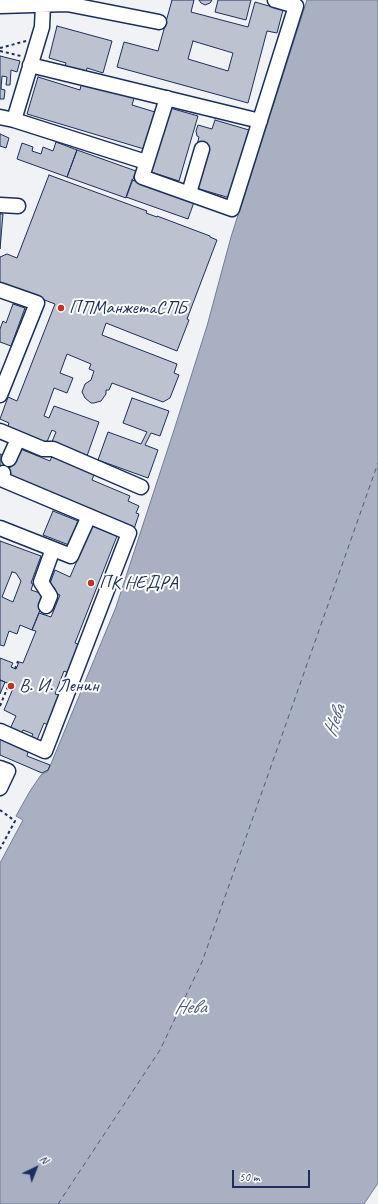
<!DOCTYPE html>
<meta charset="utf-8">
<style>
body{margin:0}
#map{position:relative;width:378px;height:1204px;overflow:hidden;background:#f1f2f5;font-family:Caveat,sans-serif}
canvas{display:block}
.north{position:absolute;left:16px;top:1148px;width:40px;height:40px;-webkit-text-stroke:3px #fff;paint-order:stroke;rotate:43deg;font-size:11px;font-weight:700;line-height:16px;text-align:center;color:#1b2f5e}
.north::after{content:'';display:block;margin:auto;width:14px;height:18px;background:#1b2f5e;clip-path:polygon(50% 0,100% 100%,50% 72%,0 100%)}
.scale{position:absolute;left:232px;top:1170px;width:78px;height:18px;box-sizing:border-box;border:2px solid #1b2f5e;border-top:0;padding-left:5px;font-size:12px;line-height:14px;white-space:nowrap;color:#1b2f5e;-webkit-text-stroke:3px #fff;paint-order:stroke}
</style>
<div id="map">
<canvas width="378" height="1204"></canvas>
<div class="north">N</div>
<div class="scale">50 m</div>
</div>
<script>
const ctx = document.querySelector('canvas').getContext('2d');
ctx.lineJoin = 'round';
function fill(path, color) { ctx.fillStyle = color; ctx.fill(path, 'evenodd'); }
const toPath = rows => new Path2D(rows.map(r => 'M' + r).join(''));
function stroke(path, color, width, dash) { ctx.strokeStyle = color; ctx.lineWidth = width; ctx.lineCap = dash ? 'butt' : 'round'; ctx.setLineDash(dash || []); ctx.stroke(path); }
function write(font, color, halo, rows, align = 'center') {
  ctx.font = font + ' Caveat,sans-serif'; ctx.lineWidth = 4; ctx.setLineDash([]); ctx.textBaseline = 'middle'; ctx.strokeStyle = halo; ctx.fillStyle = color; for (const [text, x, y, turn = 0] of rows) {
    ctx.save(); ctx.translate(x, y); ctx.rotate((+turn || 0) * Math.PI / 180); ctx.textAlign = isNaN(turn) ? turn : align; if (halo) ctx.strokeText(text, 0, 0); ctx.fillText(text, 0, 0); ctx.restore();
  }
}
const water = toPath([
 [307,0,378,0,378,1183,364,1204,0,1204,0,863,23,820,16,816,30,791,41,775,48,771,116,607,175,427,207,326,231,237,307,0]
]);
fill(water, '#a8b0c2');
stroke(water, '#707c9a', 1);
stroke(toPath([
 [58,1204,160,1050,202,962,378,463]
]), '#4c5c81', 1, [5, 4]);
const building = toPath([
 [172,0,194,0,191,12,248,27,255,2,283,10,277,33,267,31,248,103,117,67,124,42,158,51,172,0],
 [193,41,233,53,228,71,188,59,193,41],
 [199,0,212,0,210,3,205,5,201,3,199,0],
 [218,0,251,0,246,20,215,12,218,0],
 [57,26,112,41,103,73,87,68,85,76,64,70,66,63,49,58,57,26],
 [0,56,20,61,17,72,11,70,10,85,6,85,7,77,2,76,1,89,5,90,4,99,0,99,0,56],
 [38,77,80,90,82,81,135,95,132,105,155,112,144,149,27,114,38,77],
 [170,108,198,116,179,181,151,172,170,108],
 [215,120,249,130,230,198,196,188,197,145,199,137,197,136,196,131,198,125,212,129,215,120],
 [0,134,9,138,6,148,0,146,0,134],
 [56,142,77,150,67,177,17,159,22,143,33,147,32,151,41,154,43,147,53,151,56,142],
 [77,150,136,171,126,198,67,177,77,150],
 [49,175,147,211,146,213,157,217,157,216,210,236,210,237,217,240,187,319,189,320,177,351,106,323,102,335,177,364,174,373,179,375,170,398,163,402,112,383,109,390,106,390,106,394,101,401,94,403,91,403,85,398,82,392,85,384,91,380,94,371,89,369,91,364,67,354,60,373,73,378,67,393,54,388,44,416,49,418,54,406,99,422,87,456,51,444,56,432,52,430,46,444,7,429,9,423,0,419,8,397,17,401,55,304,0,283,0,257,7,254,17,258,49,175],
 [132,180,194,202,188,219,126,197,132,180],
 [0,214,3,214,0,249,0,214],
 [13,304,25,308,11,346,0,342,0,329,3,321,6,323,13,304],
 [132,398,169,411,160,436,151,433,145,445,158,450,148,478,98,460,108,432,141,444,147,432,123,423,132,398],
 [18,448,50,461,53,454,95,472,92,480,130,496,128,501,139,506,136,513,139,514,134,529,7,474,18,448],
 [0,454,13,460,7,474,0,471,0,454],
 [53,511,78,521,69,545,43,535,53,511],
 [92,526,117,536,75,643,82,646,71,674,64,671,55,694,62,696,50,726,44,723,37,740,31,738,33,734,23,730,20,735,9,731,16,716,4,710,14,686,0,680,0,658,13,663,11,667,16,669,19,662,23,663,36,631,32,630,39,613,51,617,60,595,53,592,55,588,49,586,55,570,70,577,92,526],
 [0,541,41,556,31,583,33,584,31,590,46,595,32,630,20,625,17,634,9,631,4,646,0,645,0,541],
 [12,572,16,573,21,581,13,602,2,597,12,572],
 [0,680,5,682,0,694,0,680],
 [0,739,28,752,27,756,50,765,48,770,42,773,0,755,0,739]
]);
fill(building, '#bcc2d0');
stroke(building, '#1b2f5e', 1);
const minor = toPath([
 [0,6,67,4,159,22],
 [30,65,260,121],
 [167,98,142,177,232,209,296,6,275,0],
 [0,117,14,120,146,162],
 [14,120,42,27,43,5],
 [189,193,202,149],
 [0,205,18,206],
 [0,290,37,303,0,395],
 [0,431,43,449,53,449,141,487],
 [9,459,18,439],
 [0,528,71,556,89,516],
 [46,606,50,596,41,582,53,549],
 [0,731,45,751,129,533,1,479,3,473],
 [0,768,8,771,0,788]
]);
stroke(minor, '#1b2f5e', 17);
stroke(toPath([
 [0,48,26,41],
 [0,51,21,56],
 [15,669,18,661],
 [0,706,9,684],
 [0,810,15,821,0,849]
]), '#1b2f5e', 2, [3, 3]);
stroke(minor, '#fff', 14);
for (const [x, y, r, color] of [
 [61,308,4,"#c8321e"],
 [91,583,4,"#c8321e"],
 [11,686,4,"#c8321e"]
]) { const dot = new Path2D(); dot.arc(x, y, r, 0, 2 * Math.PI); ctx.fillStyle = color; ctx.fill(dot); stroke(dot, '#fff', 1.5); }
write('19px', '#1b2f5e', '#fff', [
 ["ППМанжетаСПБ",69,308],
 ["ПК НЕДРА",99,583],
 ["В. И. Ленин",19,686]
], 'left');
write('italic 20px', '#4c5c81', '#fff', [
 ["Нева",335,721,-71],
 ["Нева",190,1008]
]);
</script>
